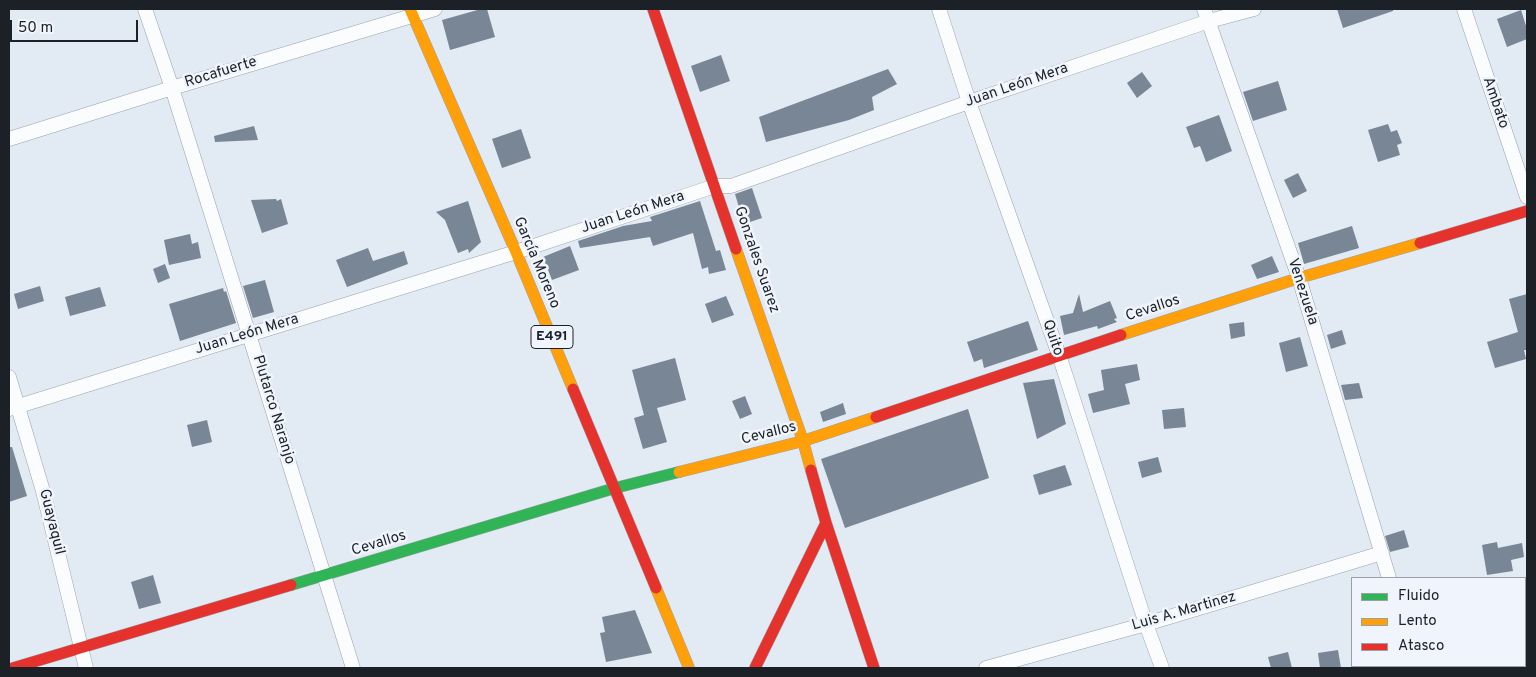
<!DOCTYPE html>
<meta charset="utf-8">
<style>
body{margin:0}
#map{position:relative;width:1536px;height:677px;overflow:hidden;background:#e2eaf4;font-family:Overpass,sans-serif}
canvas{display:block}
.frame{position:absolute;inset:0;border:10px solid #1b2127;pointer-events:none}
.legend{position:absolute;left:1351px;top:577px;width:175px;height:90px;box-sizing:border-box;background:#f0f5fd;border:1px solid #9ba0a7;margin:0;padding:6px 9px;list-style:none;font-size:15px;color:#1b2127}
.legend li{display:flex;align-items:center;gap:10px;height:25px}
.legend b{width:25px;border:1px solid #9ba0a7}
.scale{position:absolute;left:10px;top:20px;width:128px;height:22px;box-sizing:border-box;border:2px solid #1b2127;border-top:0;padding-left:6px;font-size:15px;line-height:18px;white-space:nowrap;color:#1b2127;-webkit-text-stroke:4px #f0f5fd;paint-order:stroke}
</style>
<div id="map">
<canvas width="1536" height="677"></canvas>
<div class="frame"></div>
<ul class="legend">
<li><b style="height:6px;background:#30b455"></b>Fluido</li>
<li><b style="height:6px;background:#ff9f0a"></b>Lento</li>
<li><b style="height:6px;background:#e5322d"></b>Atasco</li>
</ul>
<div class="scale">50 m</div>
</div>
<script>
const ctx = document.querySelector('canvas').getContext('2d');
ctx.lineJoin = 'round';
function fill(path, color) { ctx.fillStyle = color; ctx.fill(path, 'evenodd'); }
const toPath = rows => new Path2D(rows.map(r => 'M' + r).join(''));
function stroke(path, color, width, dash) { ctx.strokeStyle = color; ctx.lineWidth = width; ctx.lineCap = dash ? 'butt' : 'round'; ctx.setLineDash(dash || []); ctx.stroke(path); }
function write(font, color, halo, rows, align = 'center') {
  ctx.font = font + ' Overpass,sans-serif'; ctx.lineWidth = 5; ctx.setLineDash([]); ctx.textBaseline = 'middle'; ctx.strokeStyle = halo; ctx.fillStyle = color; for (const [text, x, y, turn = 0] of rows) {
    ctx.save(); ctx.translate(x, y); ctx.rotate((+turn || 0) * Math.PI / 180); ctx.textAlign = isNaN(turn) ? turn : align; if (halo) ctx.strokeText(text, 0, 0); ctx.fillText(text, 0, 0); ctx.restore();
  }
}
fill(toPath([
 [481,9,487,9,495,37,450,50,442,20],
 [1337,9,1393,9,1393,11,1343,28],
 [1521,10,1527,29,1527,39,1507,47,1497,19],
 [721,55,730,81,700,92,691,66],
 [888,69,897,84,872,97,874,110,849,120,766,142,759,117],
 [1142,72,1152,86,1137,98,1127,83],
 [1278,81,1287,110,1253,121,1243,92],
 [1219,115,1232,151,1206,162,1200,146,1194,148,1186,127],
 [1388,124,1391,132,1397,130,1402,143,1397,145,1400,155,1378,162,1368,130],
 [254,126,258,140,215,142,214,136],
 [521,129,531,158,502,168,492,139],
 [1298,173,1307,191,1293,198,1284,180],
 [752,188,762,218,744,224,735,194],
 [276,199,277,201,281,199,288,224,262,233,251,200],
 [468,201,481,242,469,253,468,249,458,253,445,220,436,212],
 [700,201,716,251,720,250,726,270,709,274,708,267,702,269,693,233,653,246,650,237,580,248,578,241,623,226,652,221,650,217],
 [1352,226,1359,248,1304,264,1298,243],
 [190,234,192,244,198,242,201,258,169,265,164,240],
 [570,246,579,270,552,280,543,257],
 [368,248,373,261,404,251,408,264,347,287,336,260],
 [1272,256,1279,272,1257,279,1251,265],
 [165,264,170,278,158,283,153,269],
 [265,280,274,312,253,318,243,286],
 [40,286,44,301,18,309,14,294],
 [100,287,106,306,70,316,65,297],
 [223,288,224,292,226,291,236,323,180,341,169,304],
 [1079,294,1083,312,1110,301,1117,318,1114,319,1117,322,1098,329,1097,326,1064,335,1060,316,1073,313],
 [1527,294,1527,350,1524,350,1526,359,1495,368,1487,342,1518,332,1509,299],
 [726,296,734,315,712,323,705,304],
 [1028,321,1038,350,984,368,982,359,974,362,967,342],
 [1244,322,1245,336,1231,339,1229,324],
 [1342,330,1346,344,1331,349,1327,335],
 [1300,337,1308,366,1286,372,1279,343],
 [675,358,686,400,657,408,667,442,643,449,634,418,644,415,632,370],
 [1137,364,1140,380,1125,384,1130,404,1093,413,1088,394,1104,390,1101,370],
 [1054,379,1066,424,1037,439,1023,383],
 [1359,383,1363,398,1345,400,1341,385],
 [745,396,752,414,740,419,732,401],
 [843,403,846,414,823,422,820,412],
 [1184,408,1186,427,1164,429,1162,410],
 [968,409,989,478,845,528,821,459],
 [207,420,212,442,192,447,187,425],
 [9,447,12,447,27,496,9,502],
 [1158,457,1162,472,1142,478,1138,462],
 [1065,465,1072,485,1039,495,1033,475],
 [1404,530,1409,547,1390,552,1385,536],
 [1497,542,1498,548,1522,543,1524,557,1511,560,1513,571,1487,575,1482,545],
 [153,575,161,603,139,609,131,582],
 [635,610,652,653,606,662,600,633,605,632,602,617],
 [1338,650,1341,668,1320,668,1318,653],
 [1288,652,1292,668,1271,668,1268,657]
]), '#798695');
const street = toPath([
 [145,9,172,88,353,668],
 [939,9,969,102,1059,355,1146,624,1162,668],
 [1204,9,1299,278,1389,578],
 [1464,9,1527,197],
 [9,139,172,88,435,9],
 [9,377,43,491,86,668],
 [9,409,516,252,715,186,731,186,969,102,1209,21,1254,9],
 [1414,666,1414,668],
 [986,668,1146,624,1382,553]
]);
const fast = toPath([
 [291,585,615,488,679,472]
]);
const slow = toPath([
 [410,9,516,252,573,389],
 [736,249,803,441,811,470],
 [1121,335,1299,278,1420,243],
 [679,472,803,441,876,417],
 [656,588,689,668]
]);
const jam = toPath([
 [653,9,736,249],
 [1420,243,1527,211],
 [573,389,656,588],
 [876,417,1121,335],
 [826,523,874,668],
 [13,668,291,585],
 [755,668,826,523,811,470]
]);
stroke(street, '#9ca2a9', 15);
stroke(fast, '#9ca2a9', 12);
stroke(slow, '#9ca2a9', 12);
stroke(jam, '#9ca2a9', 12);
stroke(street, '#fbfcfd', 14);
stroke(fast, '#30b455', 11);
stroke(slow, '#ff9f0a', 11);
stroke(jam, '#e5322d', 11);
for (const [x, y, w] of [
 [552,337,42]
]) { const box = new Path2D(); box.roundRect(x - w / 2, y - 11.5, w, 23, 4); ctx.fillStyle = '#f0f5fd'; ctx.fill(box); stroke(box, '#1b2127', 1); }
write('bold 14px', '#1b2127', null, [
 ["E491",552,337]
]);
write('15px', '#1b2127', '#f0f5fd', [
 ["Rocafuerte",221,73,-17],
 ["Juan León Mera",1017,86,-19],
 ["Ambato",1495,103,71],
 ["Juan León Mera",633,213,-18],
 ["Gonzales Suarez",756,260,71],
 ["García Moreno",536,263,67],
 ["Venezuela",1302,292,72],
 ["Cevallos",1153,309,-18],
 ["Juan León Mera",247,335,-17],
 ["Quito",1052,338,71],
 ["Plutarco Naranjo",273,410,73],
 ["Cevallos",769,434,-14],
 ["Guayaquil",51,522,76],
 ["Cevallos",379,544,-17],
 ["Luis A. Martinez",1184,612,-16]
]);
</script>
